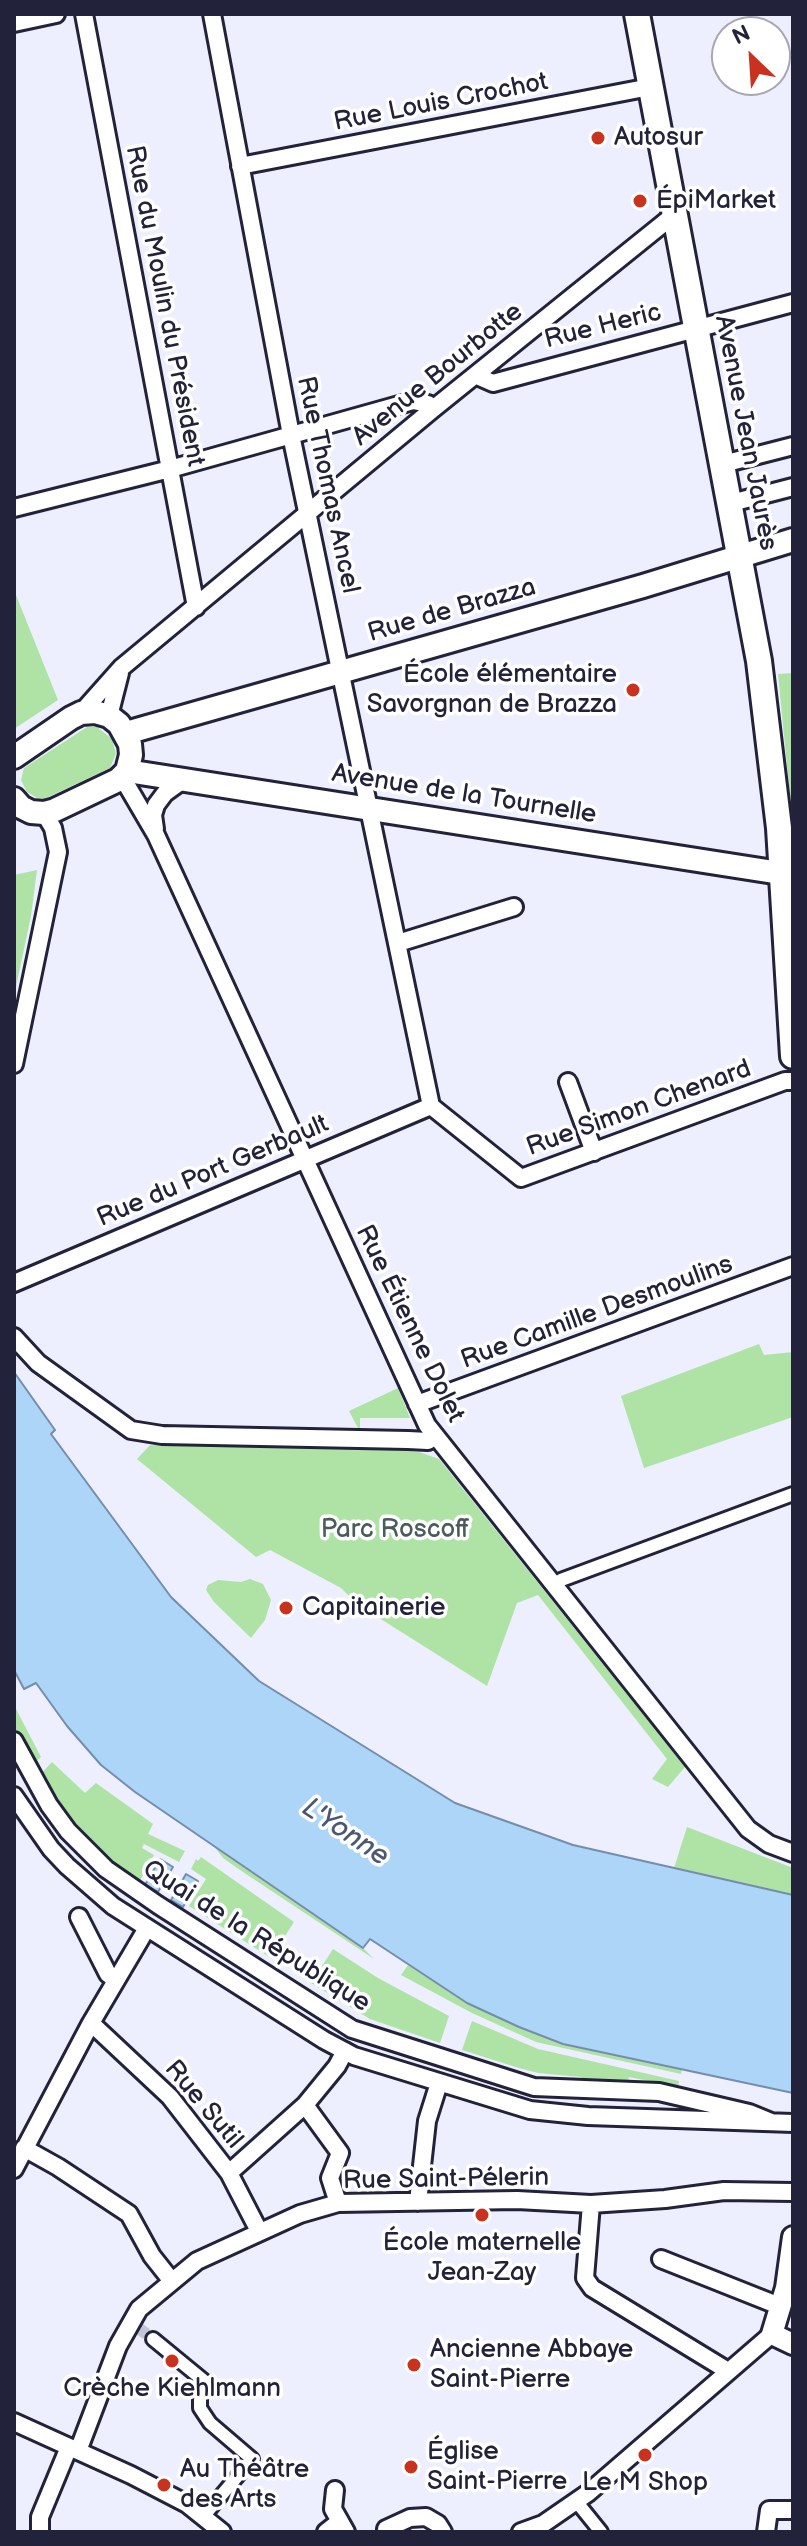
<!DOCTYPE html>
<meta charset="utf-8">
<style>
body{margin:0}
#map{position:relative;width:807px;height:2546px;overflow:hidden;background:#edeefe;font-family:"Balsamiq Sans",sans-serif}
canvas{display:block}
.frame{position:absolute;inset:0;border:16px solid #22223b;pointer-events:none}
.north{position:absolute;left:711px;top:16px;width:80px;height:80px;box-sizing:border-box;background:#fff;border:2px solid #a7a7b1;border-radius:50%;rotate:335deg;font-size:22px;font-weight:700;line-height:32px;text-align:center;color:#22223b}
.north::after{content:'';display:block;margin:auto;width:28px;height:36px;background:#c8321e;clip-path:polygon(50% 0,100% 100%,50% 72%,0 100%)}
</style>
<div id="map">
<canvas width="807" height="2546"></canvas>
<div class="frame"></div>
<div class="north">N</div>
</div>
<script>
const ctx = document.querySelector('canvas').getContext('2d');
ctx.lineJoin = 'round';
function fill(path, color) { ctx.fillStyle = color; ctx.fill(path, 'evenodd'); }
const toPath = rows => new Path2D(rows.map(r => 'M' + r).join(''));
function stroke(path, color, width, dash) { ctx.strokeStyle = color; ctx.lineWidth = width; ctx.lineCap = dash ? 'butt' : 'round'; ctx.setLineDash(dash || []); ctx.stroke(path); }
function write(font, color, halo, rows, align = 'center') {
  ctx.font = font + ' "Balsamiq Sans",sans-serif'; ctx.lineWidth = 7; ctx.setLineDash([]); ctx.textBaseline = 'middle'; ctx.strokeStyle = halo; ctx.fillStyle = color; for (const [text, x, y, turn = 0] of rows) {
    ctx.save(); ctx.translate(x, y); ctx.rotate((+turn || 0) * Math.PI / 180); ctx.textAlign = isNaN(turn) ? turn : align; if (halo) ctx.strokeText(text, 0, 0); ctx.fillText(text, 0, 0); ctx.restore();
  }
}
fill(toPath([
 [14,590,58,700,14,729],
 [793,673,793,827,778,674],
 [87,727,97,727,112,739,116,754,110,768,48,797,39,799,27,792,21,780,24,768],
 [37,870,31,916,14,996,14,875],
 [759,1344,764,1355,793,1352,793,1417,644,1468,621,1396],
 [398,1388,410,1418,360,1418,360,1432,349,1411],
 [150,1445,396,1450,419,1452,439,1459,685,1767,668,1787,652,1779,667,1759,538,1595,517,1603,487,1686,357,1604,341,1588,270,1550,256,1557,137,1459],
 [250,1579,263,1584,271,1600,265,1620,251,1638,214,1602,206,1590,208,1585,218,1580,241,1582],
 [14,1705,41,1757,32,1766,14,1728],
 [52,1762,85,1793,96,1783,153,1824,148,1834,185,1851,179,1862,144,1844,142,1848,154,1855,137,1886,77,1835,38,1777],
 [687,1827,793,1868,793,1895,674,1868],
 [213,1845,363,1948,374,1959,237,1868,223,1858],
 [201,1857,294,1922,271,1958,189,1906,206,1879,191,1869,196,1859,198,1861],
 [333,1949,378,1978,449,2016,440,2043,370,2019,311,1983],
 [408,1965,466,2003,519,2027,563,2044,682,2069,681,2074,536,2042,472,2013,401,1975],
 [472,2021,538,2049,679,2081,678,2087,629,2077,627,2086,587,2084,581,2077,538,2073,519,2068,462,2050]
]), '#aee3a5');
const water = toPath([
 [14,1372,55,1430,51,1434,171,1597,259,1681,455,1803,573,1845,793,1895,793,2093,563,2044,519,2027,467,2003,370,1939,363,1948,135,1792,101,1765,67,1726,36,1683,24,1689,14,1670,14,1372],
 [160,1859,173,1867,158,1892,145,1885,160,1859],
 [186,1874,198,1881,183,1907,171,1900,186,1874]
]);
fill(water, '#add5f7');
stroke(water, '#758dac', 2);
stroke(toPath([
 [137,2327,153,2339]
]), '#c4c5d7', 12, [12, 6]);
const pedestrian = toPath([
 [561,1580,793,1494],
 [153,2339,209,2385,208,2388],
 [200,2400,200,2408,210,2423,252,2459,203,2517],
 [576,2501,601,2532]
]);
const minor = toPath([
 [84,14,196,607],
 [212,14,291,435,431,1106],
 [14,23,56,14],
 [240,166,650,87],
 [477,376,493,383,793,303],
 [723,464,793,446],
 [731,503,793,487],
 [14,508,170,469,413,401,428,404,433,409],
 [81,713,121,668,433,409,675,214],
 [109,716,120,673],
 [122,777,156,835,427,1425,748,1829,769,1844,793,1853],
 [155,829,153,815,156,805,165,793,183,780],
 [398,943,514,907],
 [14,1064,58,852,53,828,44,813],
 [568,1082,594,1152],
 [431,1106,521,1178,785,1081,793,1081],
 [14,1283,431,1106],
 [14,1337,38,1363,131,1430,162,1435,408,1440,428,1441,435,1436],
 [417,1404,793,1266],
 [14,1741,49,1805,68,1831,106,1869,158,1905,352,2029,534,2087,659,2092,749,2113,771,2122],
 [14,1796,51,1849,67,1866,113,1906,324,2040,354,2056,530,2110,588,2116,793,2123],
 [79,1917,108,1974,116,1980],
 [91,2023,170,2097,229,2173,259,2231],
 [305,2105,340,2153,330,2178,338,2203],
 [24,2148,58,2167,129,2214,152,2256,171,2280],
 [14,2169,91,2023,147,1928],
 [229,2173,305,2105,337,2066,345,2051],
 [418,2202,427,2121,439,2083],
 [591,2204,585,2278,592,2288,728,2371],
 [661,2259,782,2307],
 [14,2422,131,2475,187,2504,222,2532],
 [78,2451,118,2346,139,2309,197,2261,300,2214,338,2203,517,2200,591,2204,665,2199,724,2191,793,2192],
 [335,2490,333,2509,346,2532],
 [386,2529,410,2518,426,2517,438,2524,443,2532],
 [40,2532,40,2517,69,2447],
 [326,2532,340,2521],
 [521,2532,543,2524,588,2493,772,2334],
 [766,2532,769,2510,793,2510]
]);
const tertiary = toPath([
 [793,2237,786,2288,772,2334,793,2344]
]);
const secondary = toPath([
 [126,733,643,586,793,540],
 [14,757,71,718,81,713,95,712,109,716,119,724,130,744,131,755,127,771,118,780,55,810,44,813,31,812,21,807,14,799],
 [127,771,793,875]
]);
const primary = toPath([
 [637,14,759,661,779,828,793,1056]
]);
stroke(pedestrian, '#22223b', 18);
stroke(minor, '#22223b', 22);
stroke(tertiary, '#22223b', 26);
stroke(secondary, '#22223b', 28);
stroke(primary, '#22223b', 30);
stroke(pedestrian, '#fff', 12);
stroke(minor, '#fff', 16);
stroke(tertiary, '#fff', 20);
stroke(secondary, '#fff', 22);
stroke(primary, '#fff', 24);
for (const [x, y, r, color] of [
 [598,138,8,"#c8321e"],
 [640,201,8,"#c8321e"],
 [633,690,8,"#c8321e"],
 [286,1608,8,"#c8321e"],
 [482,2215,8,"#c8321e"],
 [172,2361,8,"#c8321e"],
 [414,2365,8,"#c8321e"],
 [645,2455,8,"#c8321e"],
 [411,2467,8,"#c8321e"],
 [164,2485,8,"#c8321e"]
]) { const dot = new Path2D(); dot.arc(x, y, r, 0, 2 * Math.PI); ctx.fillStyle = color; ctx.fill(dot); stroke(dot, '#fff', 3); }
write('26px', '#22223b', '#fff', [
 ["Rue Louis Crochot",441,103,-11],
 ["Rue du Moulin du Président",164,306,79],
 ["Rue Heric",603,327,-14],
 ["Avenue Bourbotte",438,375,-39],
 ["Avenue Jean Jaurès",745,433,79],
 ["Rue Thomas Ancel",327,485,78],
 ["Rue de Brazza",452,611,-16],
 ["Avenue de la Tournelle",464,795,9],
 ["Rue Simon Chenard",639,1109,-20],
 ["Rue du Port Gerbault",213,1172,-23],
 ["Rue Camille Desmoulins",597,1313,-20],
 ["Rue Étienne Dolet",409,1324,64],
 ["Quai de la République",256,1937,32],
 ["Rue Sutil",203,2105,50],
 ["Rue Saint-Pélerin",446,2180,-1]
]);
write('26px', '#22223b', '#fff', [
 ["Autosur",614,138],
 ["ÉpiMarket",656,201],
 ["École élémentaire",617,675,"right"],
 ["Savorgnan de Brazza",617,705,"right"],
 ["Capitainerie",302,1608],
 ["École maternelle",482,2243,"center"],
 ["Jean-Zay",482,2273,"center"],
 ["Ancienne Abbaye",430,2350],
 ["Saint-Pierre",430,2380],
 ["Crèche Kiehlmann",172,2389,"center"],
 ["Église",427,2452],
 ["Saint-Pierre",427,2482],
 ["Au Théâtre",180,2470],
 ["des Arts",180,2500],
 ["Le M Shop",645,2483,"center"]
], 'left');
write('26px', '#4c5c5b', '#fff', [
 ["Parc Roscoff",395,1530]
]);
write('italic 28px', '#4c5873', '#fff', [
 ["L'Yonne",345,1833,34]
]);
</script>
